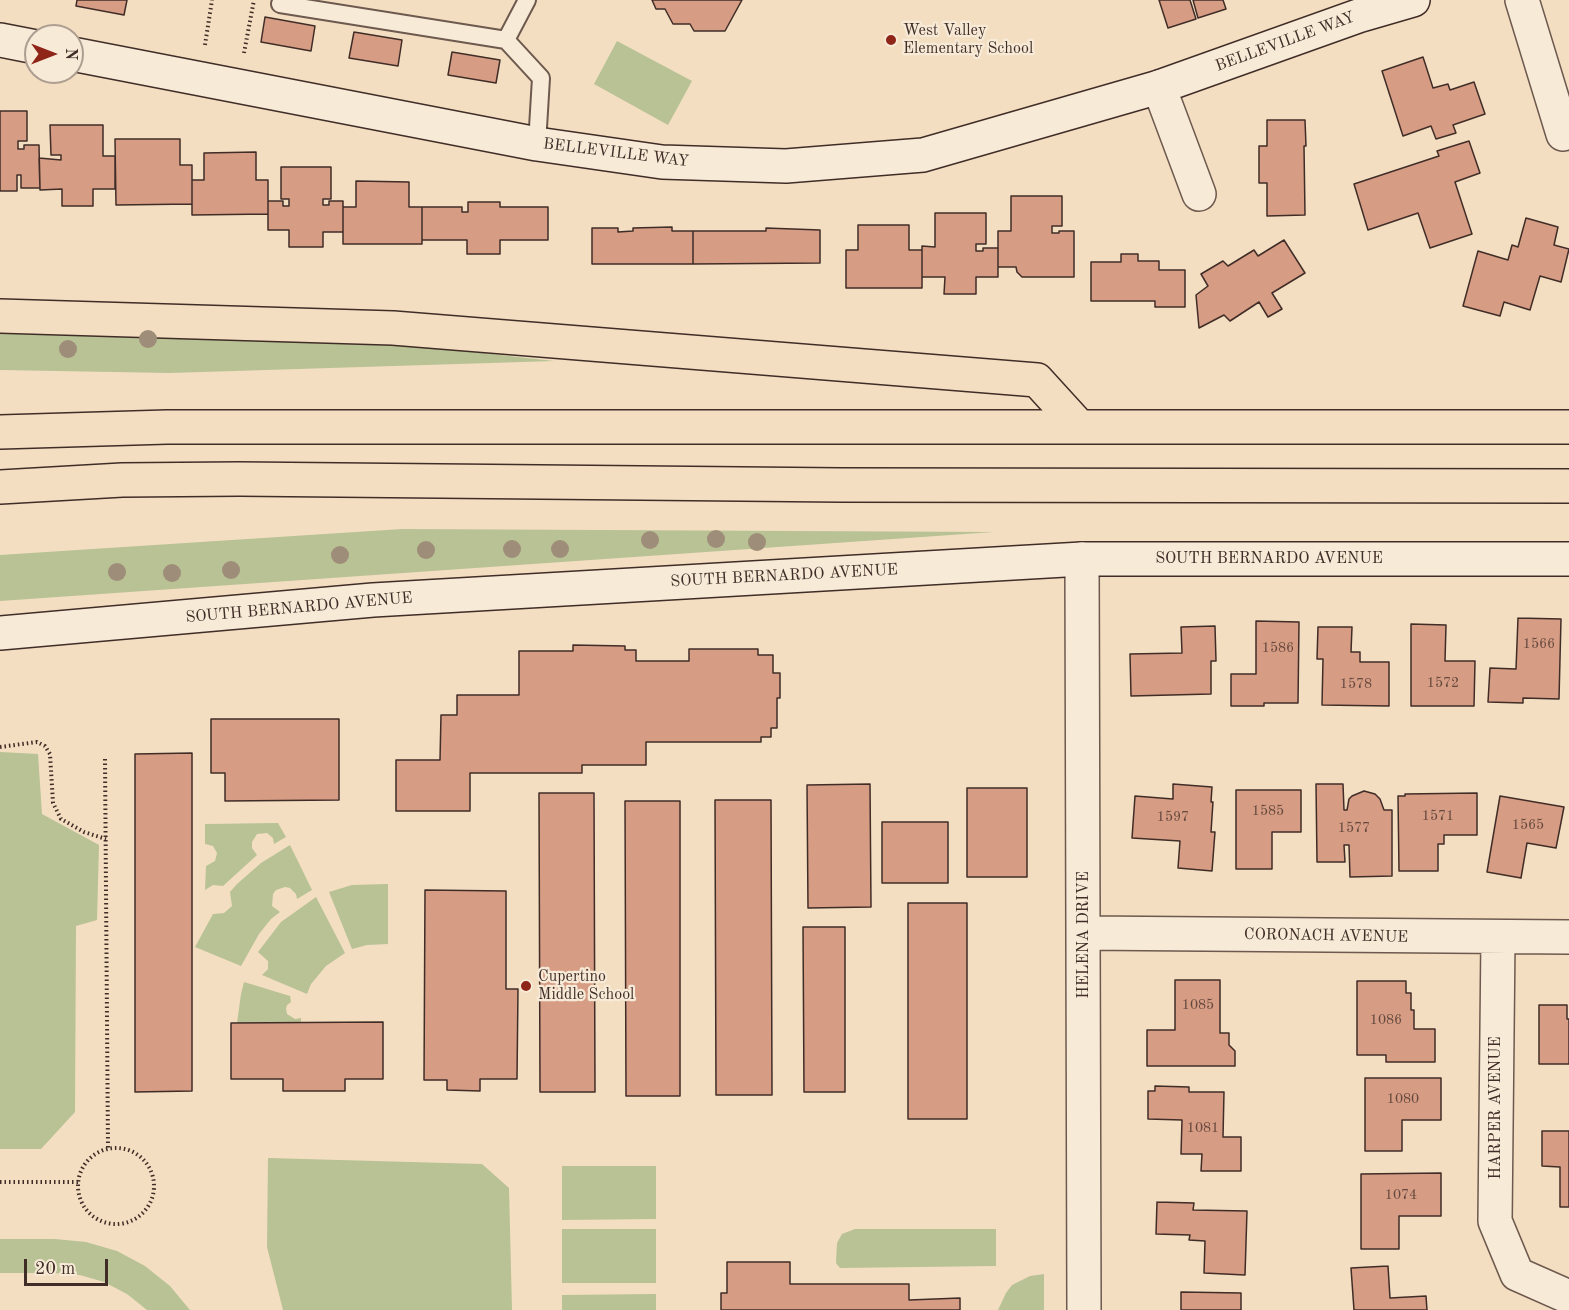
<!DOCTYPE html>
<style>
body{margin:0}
#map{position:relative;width:1569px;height:1310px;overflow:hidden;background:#f3dec1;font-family:"Old Standard TT",serif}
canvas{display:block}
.north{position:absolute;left:24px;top:24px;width:60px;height:60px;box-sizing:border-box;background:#f7ead7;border:2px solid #ae9e91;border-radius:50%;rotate:90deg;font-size:16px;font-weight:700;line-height:24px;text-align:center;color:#402d27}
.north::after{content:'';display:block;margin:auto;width:21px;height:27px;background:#8f2418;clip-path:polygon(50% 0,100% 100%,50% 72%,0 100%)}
.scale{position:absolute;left:24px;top:1259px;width:84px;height:27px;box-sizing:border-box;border:3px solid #402d27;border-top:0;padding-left:8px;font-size:18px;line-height:21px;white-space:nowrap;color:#402d27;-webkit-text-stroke:4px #f7ead7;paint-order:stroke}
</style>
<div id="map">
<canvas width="1569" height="1310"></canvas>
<div class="north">N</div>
<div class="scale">20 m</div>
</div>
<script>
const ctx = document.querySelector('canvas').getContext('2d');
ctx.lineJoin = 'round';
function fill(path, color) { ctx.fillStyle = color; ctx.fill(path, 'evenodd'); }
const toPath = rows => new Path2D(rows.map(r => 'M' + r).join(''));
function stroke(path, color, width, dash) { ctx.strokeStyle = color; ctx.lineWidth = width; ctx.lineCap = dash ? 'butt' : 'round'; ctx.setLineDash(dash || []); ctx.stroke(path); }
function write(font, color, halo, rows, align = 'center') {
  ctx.font = font + ' "Old Standard TT",serif'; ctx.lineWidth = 4.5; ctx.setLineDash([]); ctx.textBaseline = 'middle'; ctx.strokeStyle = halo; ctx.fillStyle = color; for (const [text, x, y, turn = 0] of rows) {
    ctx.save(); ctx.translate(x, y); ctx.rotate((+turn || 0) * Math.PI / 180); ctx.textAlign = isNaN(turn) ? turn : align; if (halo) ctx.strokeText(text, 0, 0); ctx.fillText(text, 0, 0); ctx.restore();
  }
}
fill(toPath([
 [617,41,692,81,668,125,594,84],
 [0,329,265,336,438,348,554,361,170,373,0,370],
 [402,529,994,532,0,601,0,555],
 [0,752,38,754,42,814,99,845,97,920,76,926,75,1112,41,1149,0,1149],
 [278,823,286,837,274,844,273,838,267,833,257,834,252,842,252,848,257,855,223,886,213,885,205,890,206,866,215,861,217,853,213,846,205,844,205,824],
 [290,845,312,890,297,899,296,894,290,888,285,887,276,890,273,894,272,906,280,912,271,919,259,934,241,966,195,947,213,914,224,913,232,906,230,892,237,884,261,863],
 [388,884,388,944,367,945,352,949,329,892,352,885],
 [316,897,345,953,326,966,311,984,307,994,262,975,268,969,268,961,258,952,281,922],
 [244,982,290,996,291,1002,287,1005,286,1009,287,1014,295,1019,301,1018,301,1023,237,1023,241,994],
 [268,1158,482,1164,509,1188,512,1310,283,1310,267,1247],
 [562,1166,656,1166,656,1219,562,1220],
 [562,1229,656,1229,656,1283,562,1283],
 [855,1229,996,1229,996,1266,840,1268,836,1263,837,1243,842,1234],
 [0,1239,55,1239,86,1242,117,1251,145,1266,170,1286,190,1310,147,1310,127,1294,104,1282,80,1275,54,1273,0,1273],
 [1044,1274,1044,1310,998,1310,1006,1293,1012,1285,1030,1276],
 [656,1294,656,1310,562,1310,562,1295]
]), '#b8c295');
const building = toPath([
 [77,0,127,0,124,15,76,6,77,0],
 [652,0,742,0,725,31,694,31,690,24,673,24,665,9,656,9,652,0],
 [1159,0,1190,0,1196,19,1168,28,1159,0],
 [1193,0,1223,0,1226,9,1198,18,1193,0],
 [265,17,315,26,311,51,261,42,265,17],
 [354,32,402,40,398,66,349,58,354,32],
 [452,52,500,60,496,83,448,75,452,52],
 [1423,57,1433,88,1448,84,1450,90,1474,82,1485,114,1453,125,1456,133,1436,139,1431,126,1403,136,1382,71,1423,57],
 [0,111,27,111,27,141,18,141,18,149,24,149,24,145,39,145,40,188,21,188,21,175,17,175,17,191,0,191,0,111],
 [1267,120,1305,120,1306,146,1304,146,1305,215,1267,216,1267,183,1259,183,1259,146,1267,146,1267,120],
 [50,125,103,125,103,156,115,156,115,189,93,189,93,206,62,206,62,189,40,190,39,158,61,160,61,155,51,155,50,125],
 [115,139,180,139,180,165,192,165,192,204,116,205,115,139],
 [1469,141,1480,173,1455,182,1472,234,1430,248,1418,213,1368,230,1354,184,1439,156,1437,151,1469,141],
 [256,152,256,180,268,180,268,214,192,215,192,180,204,180,204,153,256,152],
 [281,167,331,167,331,199,323,199,323,205,329,205,329,201,343,201,343,232,323,232,323,247,289,247,289,230,268,230,268,201,283,201,283,206,289,206,289,199,281,199,281,167],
 [356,181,409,182,409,207,422,207,422,244,343,244,343,207,356,207,356,181],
 [1011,196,1062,196,1062,226,1052,226,1052,233,1059,233,1059,231,1074,231,1074,277,1022,277,1017,272,1016,267,998,267,998,231,1011,231,1011,196],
 [468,202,500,202,500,207,548,207,548,240,500,240,500,254,467,254,467,240,422,240,422,207,462,207,462,212,468,212,468,202],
 [935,213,986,213,986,244,976,244,976,251,983,251,983,248,998,248,998,277,976,277,976,294,944,294,945,277,922,277,922,246,935,247,935,213],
 [1526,218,1558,227,1554,245,1569,249,1561,282,1540,276,1530,310,1504,302,1500,316,1463,306,1478,251,1508,260,1512,245,1518,247,1526,218],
 [858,225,909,225,909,250,922,250,922,288,846,288,846,250,858,250,858,225],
 [672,227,672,231,693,231,693,264,592,264,592,228,618,228,618,232,633,231,633,228,672,227],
 [766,228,820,230,820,263,693,264,693,231,766,231,766,228],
 [1284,240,1305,273,1272,293,1282,309,1268,317,1259,302,1230,321,1224,315,1199,328,1196,295,1208,286,1201,274,1223,261,1228,266,1254,250,1258,256,1284,240],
 [1121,254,1138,254,1138,261,1159,261,1159,270,1185,270,1185,307,1155,307,1155,301,1091,301,1091,262,1121,262,1121,254],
 [1518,618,1561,619,1559,699,1523,698,1523,703,1488,702,1490,668,1516,669,1518,618],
 [1256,621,1299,622,1298,703,1264,703,1264,706,1231,706,1231,674,1256,674,1256,621],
 [1411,624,1446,625,1445,661,1475,661,1474,706,1411,706,1411,624],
 [1215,626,1216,661,1211,661,1211,694,1131,696,1130,654,1182,653,1181,627,1215,626],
 [1318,627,1352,627,1351,652,1360,652,1360,662,1389,662,1389,706,1322,705,1323,659,1317,659,1318,627],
 [573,645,625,646,625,650,636,650,636,661,689,661,689,649,758,649,758,655,773,655,773,673,780,673,780,698,777,698,777,728,771,728,771,737,761,737,761,742,646,742,646,765,582,765,582,773,470,773,470,811,396,811,396,760,440,760,441,715,457,715,457,695,519,695,519,651,573,651,573,645],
 [211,719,339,719,339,800,225,801,225,773,211,773,211,719],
 [192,753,192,1091,135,1092,135,754,192,753],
 [870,784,871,907,808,908,807,785,870,784],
 [1173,784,1212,787,1211,802,1213,802,1211,832,1215,832,1212,871,1178,868,1180,841,1132,838,1135,796,1173,799,1173,784],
 [1316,784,1343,784,1344,810,1347,810,1349,799,1352,796,1364,791,1375,794,1380,799,1384,810,1392,810,1392,876,1350,877,1349,845,1344,845,1345,862,1317,862,1316,784],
 [967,788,1027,788,1027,877,967,877,967,788],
 [1236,790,1301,790,1301,832,1272,832,1272,869,1236,869,1236,790],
 [539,793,594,793,595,1092,540,1092,539,793],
 [1477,793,1477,835,1444,835,1444,844,1438,844,1438,871,1399,871,1398,796,1405,796,1405,794,1477,793],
 [1500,796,1564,807,1556,848,1527,843,1521,878,1487,872,1500,796],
 [715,800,771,800,772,1095,716,1095,715,800],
 [625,801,680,801,680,1096,626,1096,625,801],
 [882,822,948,822,948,883,882,883,882,822],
 [425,890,506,891,506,989,518,989,517,1079,480,1079,480,1091,447,1090,447,1080,424,1080,425,890],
 [908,903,967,903,967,1119,908,1119,908,903],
 [803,927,845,927,845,1092,804,1092,803,927],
 [1175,980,1220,980,1220,1033,1229,1033,1229,1045,1235,1051,1235,1066,1147,1066,1147,1030,1175,1030,1175,980],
 [1357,981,1406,981,1406,993,1411,993,1411,1010,1414,1010,1414,1029,1435,1029,1435,1062,1386,1062,1386,1055,1357,1055,1357,981],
 [1539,1005,1567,1005,1567,1019,1569,1019,1569,1064,1539,1064,1539,1005],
 [383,1022,383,1079,345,1079,345,1091,283,1091,283,1079,231,1079,231,1023,383,1022],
 [1365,1078,1441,1078,1441,1120,1402,1120,1402,1151,1365,1151,1365,1078],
 [1155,1086,1189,1087,1189,1092,1224,1092,1223,1137,1241,1137,1241,1171,1201,1171,1202,1154,1181,1154,1182,1120,1148,1119,1148,1091,1155,1091,1155,1086],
 [1542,1131,1569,1131,1569,1207,1560,1207,1560,1167,1542,1166,1542,1131],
 [1441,1173,1441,1216,1399,1216,1399,1249,1361,1249,1361,1174,1441,1173],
 [1157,1202,1194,1203,1193,1210,1247,1211,1245,1275,1204,1273,1205,1241,1189,1240,1190,1235,1156,1234,1157,1202],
 [727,1262,790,1262,790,1284,909,1284,909,1300,960,1298,960,1310,721,1310,721,1293,727,1293,727,1262],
 [1388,1266,1390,1298,1426,1296,1427,1310,1354,1310,1351,1268,1388,1266],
 [1181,1292,1241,1293,1241,1310,1181,1310,1181,1292]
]);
fill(building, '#d69c84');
stroke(building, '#402d27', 1.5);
const lane = toPath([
 [280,4,506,40,541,78,537,144],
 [506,40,527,0]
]);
const street = toPath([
 [1522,0,1563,134],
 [1159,87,1199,194],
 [1082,559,1084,1310],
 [1084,933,1569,937],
 [1498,938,1495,1221,1517,1274,1569,1297]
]);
const secondary = toPath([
 [0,40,36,47],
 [72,54,537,144,662,162,786,166,923,155,1159,87,1358,16,1413,0],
 [0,633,373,600,1082,559,1569,559]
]);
const highway = toPath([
 [0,316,393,328,1037,380,1078,425],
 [0,432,167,427,1569,427],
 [0,487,122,480,239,479,841,485,1569,486]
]);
stroke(lane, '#6d594e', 20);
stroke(street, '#6d594e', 36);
stroke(secondary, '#402d27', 36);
stroke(highway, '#402d27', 36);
stroke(toPath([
 [205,45,212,0],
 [244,53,254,0],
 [0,747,37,742,45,746,50,754,53,803,61,819,84,832,106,839],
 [105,759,108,1149],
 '78 1186a38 38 0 1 1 76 0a38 38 0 1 1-76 0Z',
 [0,1182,78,1182]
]), '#402d27', 4, [1.5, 3]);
stroke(lane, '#f7ead7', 16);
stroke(street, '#f7ead7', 33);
stroke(secondary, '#f7ead7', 33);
stroke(highway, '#f3dec1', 33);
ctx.fillStyle = '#9e8d78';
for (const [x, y] of [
 [148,339],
 [68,349],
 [716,539],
 [650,540],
 [757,542],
 [512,549],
 [560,549],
 [426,550],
 [340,555],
 [231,570],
 [117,572],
 [172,573]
]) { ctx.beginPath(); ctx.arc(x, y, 9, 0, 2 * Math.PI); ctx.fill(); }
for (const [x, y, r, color] of [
 [891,40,6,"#8f2418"],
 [526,986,6,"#8f2418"]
]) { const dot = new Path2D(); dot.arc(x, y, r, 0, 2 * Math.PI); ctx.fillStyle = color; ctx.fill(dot); stroke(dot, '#f7ead7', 2); }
write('14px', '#66493e', null, [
 ["1566",1539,644],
 ["1586",1278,648],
 ["1572",1443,683],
 ["1578",1356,684],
 ["1585",1268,811],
 ["1571",1438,816],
 ["1597",1173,817],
 ["1565",1528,825],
 ["1577",1354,828],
 ["1085",1198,1005],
 ["1086",1386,1020],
 ["1080",1403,1099],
 ["1081",1203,1128],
 ["1074",1401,1195]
]);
write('16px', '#402d27', '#f7ead7', [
 ["West Valley",903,31],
 ["Elementary School",903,49],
 ["Cupertino",538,977],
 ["Middle School",538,995]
], 'left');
write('16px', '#402d27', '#f7ead7', [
 ["BELLEVILLE WAY",1285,42,-20],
 ["BELLEVILLE WAY",616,153,7],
 ["SOUTH BERNARDO AVENUE",1269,559],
 ["SOUTH BERNARDO AVENUE",784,576,-3],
 ["SOUTH BERNARDO AVENUE",299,608,-5],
 ["HELENA DRIVE",1084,935,-90],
 ["CORONACH AVENUE",1326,936,1],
 ["HARPER AVENUE",1496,1108,-90]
]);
</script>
